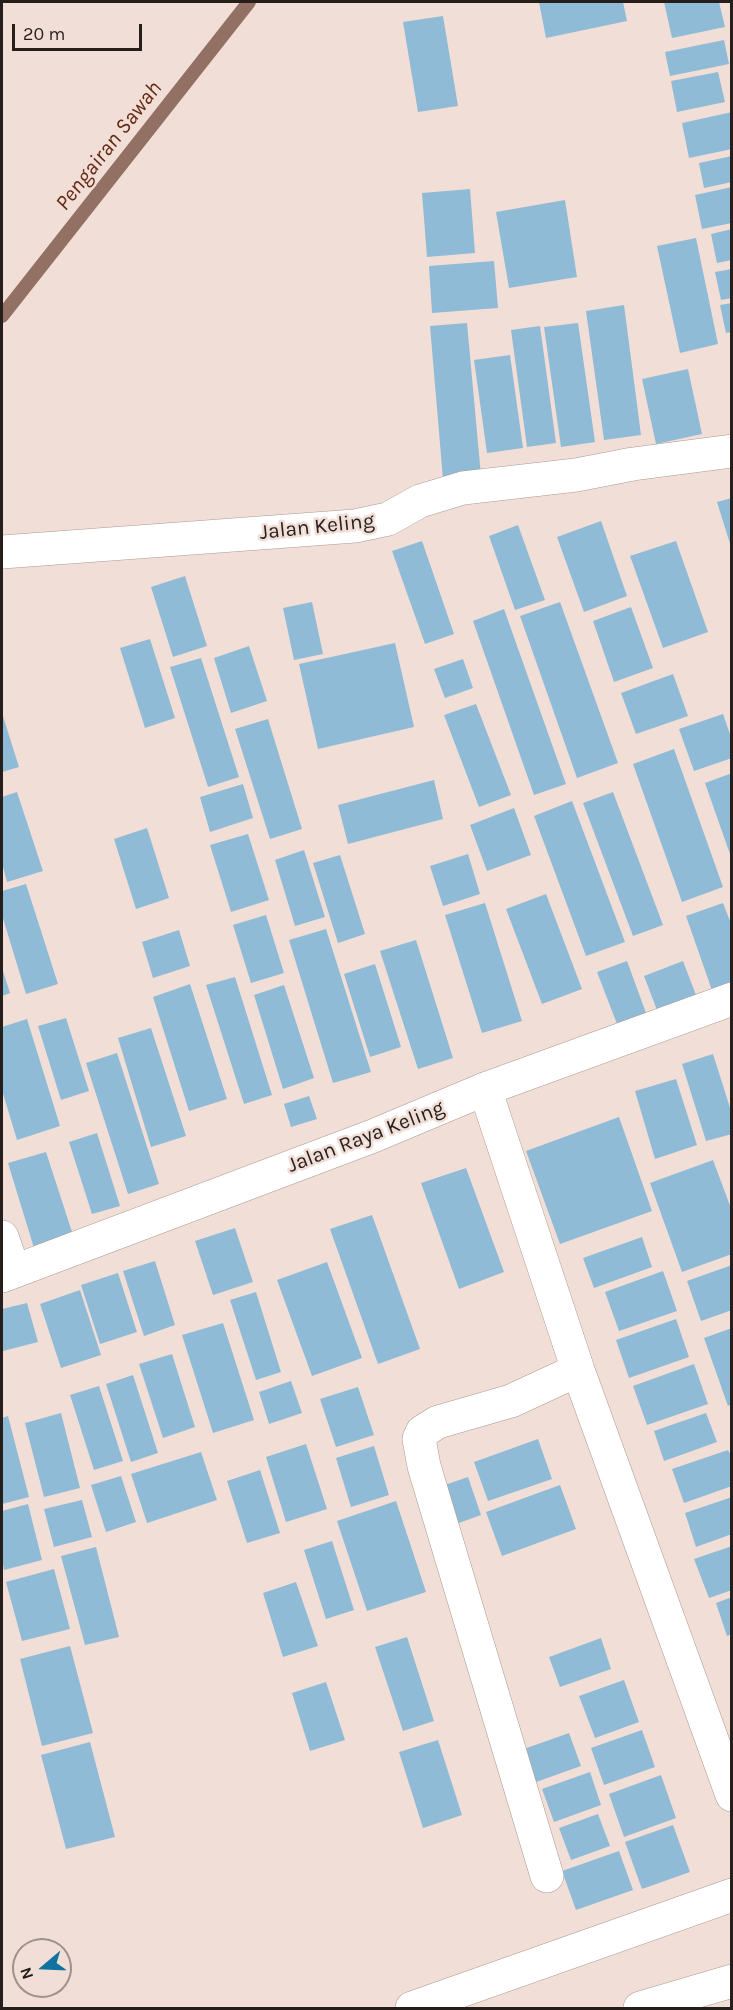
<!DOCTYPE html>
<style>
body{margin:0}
#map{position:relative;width:733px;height:2010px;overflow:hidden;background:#f1ded7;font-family:Karla,sans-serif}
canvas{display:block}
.frame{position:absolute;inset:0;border:3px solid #251e1b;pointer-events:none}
.north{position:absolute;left:12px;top:1938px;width:60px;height:60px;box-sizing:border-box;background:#f1ded7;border:2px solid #9f918c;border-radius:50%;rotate:251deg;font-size:16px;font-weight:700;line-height:24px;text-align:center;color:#251e1b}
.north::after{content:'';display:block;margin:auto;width:21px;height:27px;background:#0f729f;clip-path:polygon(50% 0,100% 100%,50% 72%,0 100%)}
.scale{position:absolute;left:12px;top:24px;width:130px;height:27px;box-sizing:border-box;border:3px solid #251e1b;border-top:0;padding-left:8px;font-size:18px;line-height:21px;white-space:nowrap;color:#251e1b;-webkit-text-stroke:4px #f1ded7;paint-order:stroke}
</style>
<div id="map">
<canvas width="733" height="2010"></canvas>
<div class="frame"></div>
<div class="north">N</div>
<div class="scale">20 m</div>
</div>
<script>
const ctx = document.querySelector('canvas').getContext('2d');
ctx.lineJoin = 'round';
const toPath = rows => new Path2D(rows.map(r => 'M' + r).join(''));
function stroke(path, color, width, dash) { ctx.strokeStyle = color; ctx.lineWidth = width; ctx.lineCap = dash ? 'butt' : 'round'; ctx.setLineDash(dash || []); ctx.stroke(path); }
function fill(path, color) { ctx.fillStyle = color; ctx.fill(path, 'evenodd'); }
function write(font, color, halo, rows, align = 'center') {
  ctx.font = font + ' Karla,sans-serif'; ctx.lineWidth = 5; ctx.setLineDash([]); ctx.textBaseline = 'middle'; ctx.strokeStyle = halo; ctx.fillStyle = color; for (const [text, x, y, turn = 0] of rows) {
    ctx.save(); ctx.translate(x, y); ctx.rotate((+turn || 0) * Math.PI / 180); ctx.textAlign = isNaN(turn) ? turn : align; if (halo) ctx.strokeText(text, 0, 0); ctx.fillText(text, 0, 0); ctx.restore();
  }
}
stroke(toPath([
 [2,316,249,2]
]), '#927164', 14);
fill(toPath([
 [539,2,623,2,627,21,546,38],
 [664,2,719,2,725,27,672,38],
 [443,16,458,106,418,112,403,22],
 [724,40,729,64,670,76,665,52],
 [718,72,725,102,677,112,671,81],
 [732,112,732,149,689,158,682,123],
 [732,156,732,182,704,188,699,163],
 [732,187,732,223,702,229,695,195],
 [470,189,475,253,427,257,422,193],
 [565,200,577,277,509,288,496,212],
 [732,229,732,260,717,263,711,234],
 [696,238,718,344,680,353,657,246],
 [494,261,498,308,432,313,429,266],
 [732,269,732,298,721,300,715,272],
 [732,303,732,332,726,333,720,305],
 [624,305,641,435,604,440,586,311],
 [467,323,481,476,443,479,430,326],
 [578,323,595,442,561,447,544,327],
 [540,326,556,443,527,447,511,330],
 [510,355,523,448,487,453,474,360],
 [688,369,702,434,656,444,642,379],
 [732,498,732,547,731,547,717,502],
 [601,521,627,596,584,612,557,537],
 [518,525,545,600,515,610,489,536],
 [422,541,454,634,425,644,392,551],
 [676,541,708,632,663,648,630,556],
 [185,576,207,646,173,657,151,587],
 [312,602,323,654,294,660,283,608],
 [560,602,618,763,577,778,520,616],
 [631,607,653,668,614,682,593,621],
 [504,609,566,784,534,795,473,621],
 [150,639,175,718,145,728,120,648],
 [395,643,414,727,318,749,299,664],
 [249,646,267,701,231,713,214,658],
 [201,658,239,777,208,787,170,667],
 [463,659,473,688,445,698,434,669],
 [673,674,688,716,636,734,621,693],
 [476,704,511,795,479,807,444,715],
 [2,713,19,767,2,772],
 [723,714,732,740,732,758,694,771,679,729],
 [268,719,302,829,270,839,235,729],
 [674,749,723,887,682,902,633,764],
 [732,773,732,857,731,857,705,783],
 [434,780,443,819,348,844,338,805],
 [243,784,253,818,210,832,200,797],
 [17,792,43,871,7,882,2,863,2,797],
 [613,792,663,925,633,936,583,803],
 [572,801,625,942,586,956,534,816],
 [514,808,531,855,487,871,470,825],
 [147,828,169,898,136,909,114,839],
 [248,834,269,900,231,912,210,845],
 [304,850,325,917,295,926,275,860],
 [468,854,480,894,443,906,430,866],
 [340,855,365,934,338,943,313,863],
 [26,884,58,984,26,994,2,915,2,891],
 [546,894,582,989,542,1004,506,909],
 [485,903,522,1021,482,1033,445,915],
 [723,903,732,926,732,990,714,996,686,916],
 [266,915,284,973,251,983,233,925],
 [326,929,371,1072,333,1083,289,940],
 [179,930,190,966,153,978,142,942],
 [416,940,453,1058,418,1069,380,951],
 [627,961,646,1013,617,1024,597,972],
 [683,961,699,1003,660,1018,644,976],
 [375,964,401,1047,370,1057,344,974],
 [2,968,10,993,2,996],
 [235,977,272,1095,244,1104,206,985],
 [190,984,227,1099,189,1111,153,997],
 [284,985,314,1078,283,1089,254,995],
 [66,1018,89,1091,61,1100,38,1026],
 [27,1019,60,1126,17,1140,2,1090,2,1027],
 [151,1028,186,1136,151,1147,118,1038],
 [117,1053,159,1184,128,1194,86,1063],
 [713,1054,732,1114,732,1134,706,1141,682,1064],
 [676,1079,697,1145,655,1159,635,1091],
 [309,1096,317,1119,291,1127,284,1104],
 [619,1117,652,1211,560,1244,526,1151],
 [97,1133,120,1206,92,1214,69,1142],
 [46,1152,73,1235,34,1248,8,1163],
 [713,1160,732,1211,732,1254,682,1272,650,1183],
 [466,1168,504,1272,459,1289,421,1183],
 [372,1215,420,1349,378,1364,330,1229],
 [235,1228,253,1282,213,1295,195,1241],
 [642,1237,652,1267,594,1288,583,1258],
 [155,1261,175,1325,144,1336,123,1271],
 [327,1262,362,1358,312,1376,277,1280],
 [732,1265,732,1310,701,1321,687,1281],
 [663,1271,677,1311,619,1331,605,1292],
 [118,1273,137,1332,100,1344,81,1285],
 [80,1290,101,1355,61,1368,40,1304],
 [256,1292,281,1372,256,1380,230,1300],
 [27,1303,38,1342,3,1351,2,1309],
 [676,1319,689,1357,629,1378,616,1340],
 [223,1323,254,1420,213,1433,182,1335],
 [732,1328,732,1404,728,1406,704,1338],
 [172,1354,195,1427,163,1438,139,1364],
 [694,1364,708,1404,647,1425,633,1386],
 [133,1375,158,1453,131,1462,106,1384],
 [291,1381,302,1413,269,1424,259,1392],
 [99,1386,123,1461,94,1470,70,1395],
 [358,1387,374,1435,336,1447,320,1399],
 [61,1413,80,1488,44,1497,25,1423],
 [706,1413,717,1442,664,1461,654,1431],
 [8,1416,29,1497,2,1504,2,1418],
 [538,1439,552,1479,488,1501,474,1462],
 [306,1444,327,1509,286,1522,266,1457],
 [374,1446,389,1495,351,1507,336,1458],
 [728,1450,732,1458,732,1486,684,1503,672,1469],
 [201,1452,217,1500,147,1523,131,1474],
 [260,1470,280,1533,247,1543,227,1481],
 [121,1476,136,1522,106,1532,91,1485],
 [468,1477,481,1515,456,1524,442,1486],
 [560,1485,576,1529,502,1556,486,1512],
 [732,1497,732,1534,696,1547,685,1513],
 [82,1500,92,1537,54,1547,44,1509],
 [396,1501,426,1592,367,1611,337,1521],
 [28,1504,42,1560,4,1570,2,1558,2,1511],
 [332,1541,354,1610,326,1619,304,1550],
 [732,1546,732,1590,709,1598,694,1559],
 [96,1547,119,1637,85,1645,61,1556],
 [54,1569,70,1629,22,1641,6,1582],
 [296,1582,318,1646,283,1657,263,1593],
 [732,1597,732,1634,727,1636,716,1603],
 [407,1637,434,1721,403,1731,375,1647],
 [601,1638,611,1669,560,1687,549,1657],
 [70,1646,93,1733,42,1746,20,1659],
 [624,1680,639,1722,595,1738,579,1696],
 [326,1682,345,1740,310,1751,292,1693],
 [642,1730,655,1767,604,1785,591,1748],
 [569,1733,581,1766,536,1782,524,1749],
 [438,1740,462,1815,423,1828,399,1752],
 [90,1742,115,1837,66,1849,41,1755],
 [590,1772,601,1805,554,1822,542,1789],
 [661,1775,676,1818,624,1837,609,1794],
 [598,1814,610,1846,571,1860,559,1828],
 [673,1825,690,1872,642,1889,625,1842],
 [619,1851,633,1890,576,1910,562,1871]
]), '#90bbd6');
const minor = toPath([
 [2,552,355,526,388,519,420,501,463,488,576,475,633,464,732,451],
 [485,1089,578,1370,732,1795],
 [2,1237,14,1271],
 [547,1876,424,1466,419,1439,422,1432,438,1422,511,1401,578,1370],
 [412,2008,732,1895],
 [640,2008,732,1981]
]);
const tertiary = toPath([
 [2,1276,373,1136,485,1089,732,999]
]);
stroke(minor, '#ab9993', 34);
stroke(tertiary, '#ab9993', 34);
stroke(minor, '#fff', 33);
stroke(tertiary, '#fff', 33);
write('21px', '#251e1b', '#f1ded7', [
 ["Jalan Keling",317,527,-6],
 ["Jalan Raya Keling",366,1137,-21]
]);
write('italic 22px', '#632913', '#f1ded7', [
 ["Pengairan Sawah",109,146,-52]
]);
</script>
